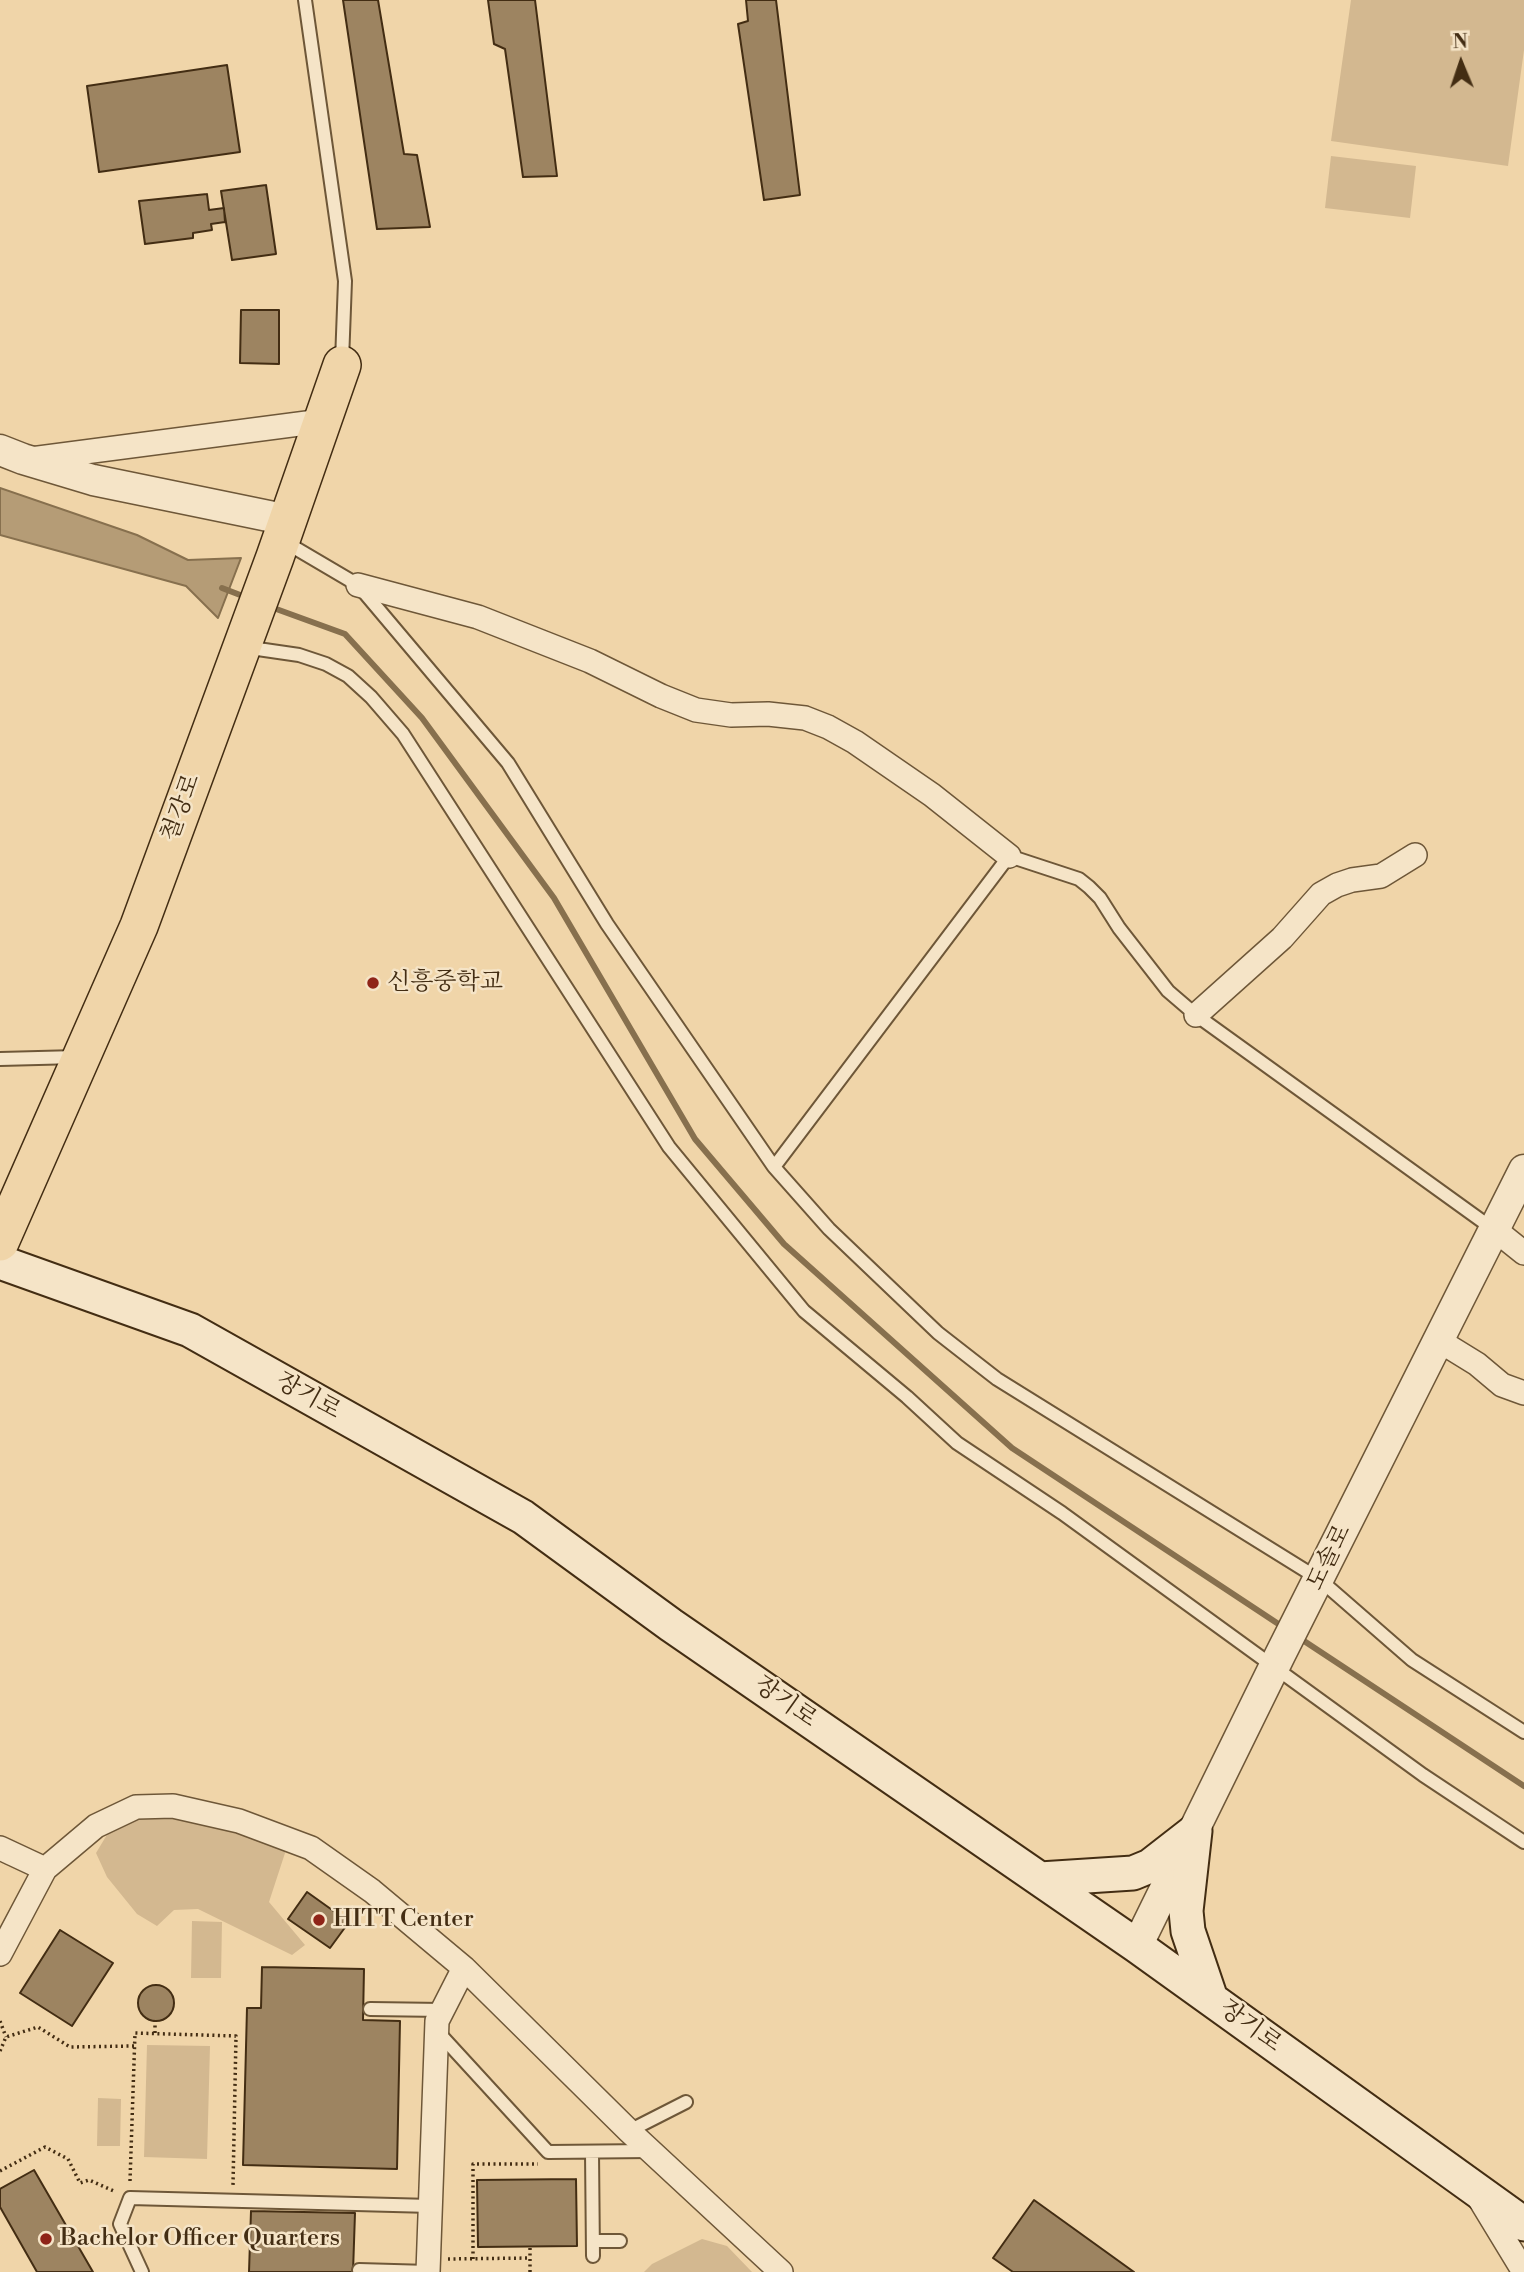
<!DOCTYPE html>
<meta charset="utf-8">
<style>
body{margin:0}
#map{position:relative;width:1524px;height:2272px;overflow:hidden;background:#f0d5a9;font-family:"Libre Bodoni",serif}
canvas{display:block}
.north{position:absolute;left:1426px;top:28px;width:70px;height:70px;-webkit-text-stroke:5px #f5e4c7;paint-order:stroke;rotate:358deg;font-size:19px;font-weight:700;line-height:28px;text-align:center;color:#432d13}
.north::after{content:'';display:block;margin:auto;width:24px;height:32px;background:#432d13;clip-path:polygon(50% 0,100% 100%,50% 72%,0 100%)}
</style>
<div id="map">
<canvas width="1524" height="2272"></canvas>
<div class="north">N</div>
</div>
<script>
const ctx = document.querySelector('canvas').getContext('2d');
ctx.lineJoin = 'round';
function fill(path, color) { ctx.fillStyle = color; ctx.fill(path, 'evenodd'); }
const toPath = rows => new Path2D(rows.map(r => 'M' + r).join(''));
function stroke(path, color, width, dash) { ctx.strokeStyle = color; ctx.lineWidth = width; ctx.lineCap = dash ? 'butt' : 'round'; ctx.setLineDash(dash || []); ctx.stroke(path); }
function write(font, color, halo, rows, align = 'center') {
  ctx.font = font + ' "Libre Bodoni","Noto Serif KR",serif'; ctx.lineWidth = 5; ctx.setLineDash([]); ctx.textBaseline = 'middle'; ctx.strokeStyle = halo; ctx.fillStyle = color; for (const [text, x, y, turn = 0] of rows) {
    ctx.save(); ctx.translate(x, y); ctx.rotate((+turn || 0) * Math.PI / 180); ctx.textAlign = isNaN(turn) ? turn : align; if (halo) ctx.strokeText(text, 0, 0); ctx.fillText(text, 0, 0); ctx.restore();
  }
}
fill(toPath([
 [1351,0,1524,0,1524,50,1508,166,1331,141],
 [1331,156,1416,166,1410,218,1325,208],
 [153,1812,220,1822,286,1850,269,1902,305,1945,292,1955,198,1909,174,1910,157,1926,137,1914,107,1877,96,1853,111,1828],
 [192,1921,222,1922,221,1978,191,1978],
 [147,2045,210,2046,207,2159,144,2157],
 [98,2098,121,2099,120,2146,97,2146],
 [702,2239,727,2246,752,2272,644,2272,652,2264]
]), '#d3b890');
const water = toPath([
 [0,488,137,535,188,560,241,558,218,618,186,586,0,535,0,488]
]);
fill(water, '#b59c76');
stroke(water, '#87704e', 2);
stroke(toPath([
 [222,588,248,598],
 [268,606,345,634,422,718,554,898,695,1139,784,1244,1012,1448,1286,1629],
 [1298,1637,1524,1786]
]), '#87704e', 6);
const building = toPath([
 [343,0,378,0,404,154,417,155,430,227,377,229,343,0],
 [488,0,535,0,557,176,523,177,505,49,494,44,488,0],
 [746,0,776,0,800,195,764,200,738,24,748,21,746,0],
 [227,65,240,152,99,172,87,86,227,65],
 [266,185,276,254,232,260,221,191,266,185],
 [207,194,209,210,224,208,225,222,211,224,212,230,193,233,193,238,145,244,139,201,207,194],
 [241,310,279,310,279,364,240,363,241,310],
 [307,1892,349,1922,330,1948,288,1919,307,1892],
 [60,1930,113,1963,72,2026,20,1993,60,1930],
 [262,1967,364,1969,363,2020,400,2021,397,2169,243,2165,247,2008,261,2008,262,1967],
 '138 2003a18 18 0 1 1 36 0a18 18 0 1 1-36 0Z',
 [34,2170,93,2272,37,2272,0,2207,0,2189,34,2170],
 [576,2179,577,2246,478,2247,477,2180,576,2179],
 [1034,2200,1134,2272,1013,2272,993,2258,1034,2200],
 [251,2211,355,2213,353,2272,249,2272,251,2211]
]);
fill(building, '#9d8461');
stroke(building, '#432d13', 2);
const service = toPath([
 [305,0,345,281,342,361],
 [285,542,358,585,508,763,607,924,774,1167],
 [244,647,299,655,326,664,348,676,371,697,403,734,669,1147,804,1311,907,1397,957,1443,1062,1513,1423,1775,1524,1842],
 [0,1059,77,1057],
 [1493,1229,1196,1015,1168,991,1119,928,1100,898,1089,887,1079,879,1009,856,774,1167,829,1229,938,1333,997,1379,1319,1579,1412,1660,1524,1732],
 [370,2009,443,2010],
 [437,2031,548,2152,650,2151],
 [629,2131,686,2102],
 [592,2152,593,2256],
 [593,2241,620,2241],
 [359,2270,429,2272],
 [142,2272,120,2224,130,2198,431,2206]
]);
const minor = toPath([
 [31,459,322,421],
 [358,585,478,617,590,661,661,696,696,710,731,715,768,714,805,718,828,727,855,742,932,795,1009,856],
 [1196,1015,1282,938,1321,894,1337,885,1352,880,1381,876,1415,855],
 [1494,1229,1524,1253],
 [1438,1340,1477,1364,1502,1385,1524,1393],
 [0,1848,45,1869],
 [0,1954,45,1869,96,1826,136,1807,173,1806,239,1821,311,1848,372,1891,464,1968,629,2131,781,2272],
 [1479,2198,1524,2272],
 [428,2272,437,2021,464,1968]
]);
const tertiary = toPath([
 [0,450,23,459,93,480,288,520],
 [1137,1946,1280,1655,1524,1170]
]);
const secondary = toPath([
 [0,1262,190,1330,523,1517,671,1625,1137,1946,1524,2224],
 [1195,1831,1186,1911,1188,1931,1211,1999],
 [1040,1879,1133,1873,1150,1866,1195,1831]
]);
const primary = toPath([
 [0,1242,139,926,275,557,342,365]
]);
stroke(service, '#6e5738', 16);
stroke(minor, '#6e5738', 26);
stroke(tertiary, '#6e5738', 33);
stroke(secondary, '#432d13', 37);
stroke(primary, '#432d13', 40);
stroke(toPath([
 [0,2021,6,2037],
 [155,2033,155,2021],
 [0,2051,6,2037,38,2027,70,2047,134,2046],
 [0,2171,45,2147,68,2159,80,2183,89,2180,116,2192],
 [130,2181,135,2033,236,2036,233,2185],
 [448,2259,530,2258],
 [473,2259,473,2164,538,2164],
 [530,2272,530,2246]
]), '#432d13', 3.5, [2, 3.5]);
stroke(service, '#f5e4c7', 12);
stroke(minor, '#f5e4c7', 23);
stroke(tertiary, '#f5e4c7', 30);
stroke(secondary, '#f5e4c7', 33);
stroke(primary, '#f0d5a9', 37);
for (const [x, y, r, color] of [
 [373,983,7,"#8f2418"],
 [319,1920,7,"#8f2418"],
 [46,2239,7,"#8f2418"]
]) { const dot = new Path2D(); dot.arc(x, y, r, 0, 2 * Math.PI); ctx.fillStyle = color; ctx.fill(dot); stroke(dot, '#f5e4c7', 2.5); }
write('24px', '#432d13', '#f5e4c7', [
 ["철강로",182,808,-70],
 ["장기로",308,1397,29],
 ["도솔로",1330,1558,-64],
 ["장기로",785,1703,35],
 ["장기로",1250,2027,36]
]);
write('24px', '#432d13', '#f5e4c7', [
 ["신흥중학교",387,983],
 ["HITT Center",333,1920],
 ["Bachelor Officer Quarters",60,2239]
], 'left');
</script>
